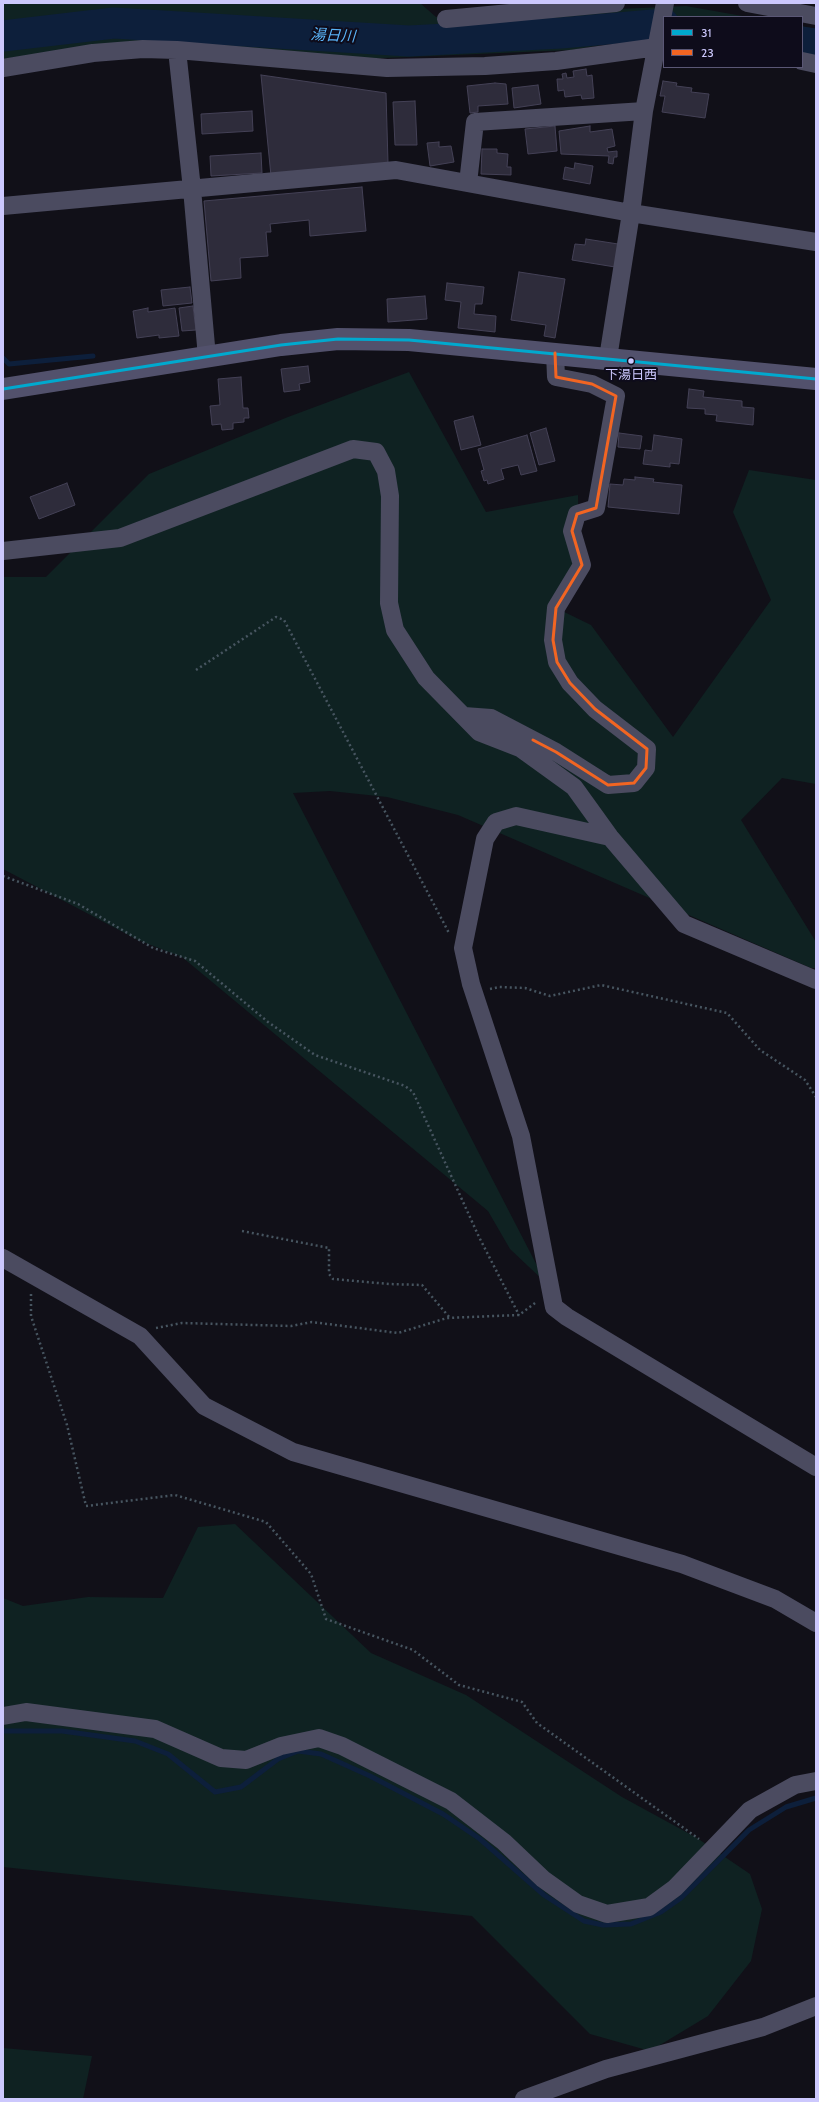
<!DOCTYPE html>
<meta charset="utf-8">
<style>
body{margin:0}
#map{position:relative;width:819px;height:2102px;overflow:hidden;background:#111018;font-family:Cabin,sans-serif}
canvas{display:block}
.frame{position:absolute;inset:0;border:4px solid #ccc8fd;pointer-events:none}
.legend{position:absolute;left:663px;top:16px;width:140px;height:52px;box-sizing:border-box;background:#0e0c1b;border:1px solid #5a5775;margin:0;padding:5px 7px;list-style:none;font-size:12px;color:#ccc8fd}
.legend li{display:flex;align-items:center;gap:8px;height:20px}
.legend b{width:20px;border:1px solid #5a5775}
</style>
<div id="map">
<canvas width="819" height="2102"></canvas>
<div class="frame"></div>
<ul class="legend">
<li><b style="height:5px;background:#00a9ce"></b>31</li>
<li><b style="height:5px;background:#f26522"></b>23</li>
</ul>
</div>
<script>
const ctx = document.querySelector('canvas').getContext('2d');
ctx.lineJoin = 'round';
function fill(path, color) { ctx.fillStyle = color; ctx.fill(path, 'evenodd'); }
const toPath = rows => new Path2D(rows.map(r => 'M' + r).join(''));
function stroke(path, color, width, dash) { ctx.strokeStyle = color; ctx.lineWidth = width; ctx.lineCap = dash ? 'butt' : 'round'; ctx.setLineDash(dash || []); ctx.stroke(path); }
function write(font, color, halo, rows, align = 'center') {
  ctx.font = font + ' Cabin,"Noto Sans JP",sans-serif'; ctx.lineWidth = 4; ctx.setLineDash([]); ctx.textBaseline = 'middle'; ctx.strokeStyle = halo; ctx.fillStyle = color; for (const [text, x, y, turn = 0] of rows) {
    ctx.save(); ctx.translate(x, y); ctx.rotate((+turn || 0) * Math.PI / 180); ctx.textAlign = isNaN(turn) ? turn : align; if (halo) ctx.strokeText(text, 0, 0); ctx.fillText(text, 0, 0); ctx.restore();
  }
}
fill(toPath([
 [3,3,420,3,436,17,686,6,748,17,664,17,664,35,571,50,360,59,134,41,3,59],
 [802,26,816,29,816,51,802,49],
 [409,372,486,512,578,495,579,555,556,608,591,625,673,737,771,600,733,512,749,470,816,480,816,784,782,778,741,820,816,942,816,968,811,968,458,815,387,797,330,791,293,793,546,1283,510,1249,488,1211,182,957,138,940,3,869,3,577,46,577,149,474,288,417],
 [235,1524,371,1653,466,1695,622,1797,697,1838,750,1874,762,1909,751,1961,708,2016,650,2051,590,2034,472,1916,3,1867,3,1598,23,1606,88,1597,163,1598,198,1527],
 [3,2048,92,2056,83,2099,3,2099]
]), '#0f2222');
stroke(toPath([
 [3,358,9,364,93,356],
 [3,1731,62,1731,135,1741,168,1754,215,1792,241,1787,278,1759,298,1751,321,1754,370,1776,443,1814,480,1839,544,1895,584,1921,603,1925,631,1924,661,1912,681,1898,749,1830,786,1807,816,1798]
]), '#0d1f3b', 5);
stroke(toPath([
 [3,36,114,23,409,41,561,33,664,24],
 [802,42,816,44]
]), '#0d1f3b', 31);
const building = toPath([
 [586,69,587,76,592,75,594,98,582,99,581,95,565,97,564,90,558,91,557,79,563,79,562,74,566,73,567,78,574,77,573,71,586,69],
 [261,75,386,93,388,163,271,176,261,75],
 [663,81,677,83,676,86,692,88,691,92,709,94,705,118,662,112,665,96,660,96,663,81],
 [495,83,506,84,508,104,478,106,478,112,470,113,467,86,495,83],
 [538,85,541,104,514,108,512,88,538,85],
 [415,101,417,145,395,145,393,102,415,101],
 [252,111,253,131,202,134,201,114,252,111],
 [555,126,557,151,528,154,525,129,555,126],
 [590,126,590,132,612,129,615,146,607,148,608,152,617,151,617,157,614,157,613,164,608,163,609,156,561,154,559,131,590,126],
 [439,142,439,147,451,146,454,162,430,166,427,143,439,142],
 [482,149,497,149,497,153,508,154,507,167,511,167,511,175,481,174,482,149],
 [261,153,262,173,211,176,210,156,261,153],
 [575,163,593,166,590,184,563,179,565,167,574,169,575,163],
 [362,187,366,231,310,236,309,220,270,224,271,232,266,232,268,256,240,258,241,278,211,281,204,201,362,187],
 [586,239,618,244,615,267,572,260,575,244,585,245,586,239],
 [519,272,565,279,555,338,544,336,546,325,511,320,519,272],
 [447,283,484,287,482,304,475,304,474,314,496,316,495,332,458,328,461,302,445,300,447,283],
 [190,287,192,303,163,306,161,290,190,287],
 [425,296,427,319,388,322,387,299,425,296],
 [193,306,196,330,182,331,179,308,193,306],
 [148,308,148,312,175,308,179,336,159,338,159,335,137,338,133,311,148,308],
 [308,366,310,382,299,384,300,390,284,392,281,369,308,366],
 [241,377,243,408,248,408,249,418,244,418,244,422,233,423,233,429,222,430,221,424,212,425,210,406,220,405,218,379,241,377],
 [689,389,704,391,703,397,742,401,742,407,754,408,753,425,716,421,717,415,705,414,705,409,687,408,689,389],
 [473,416,481,445,461,450,454,421,473,416],
 [546,428,555,461,539,465,530,433,546,428],
 [619,433,642,436,640,449,618,447,619,433],
 [527,435,537,471,521,475,518,465,501,469,504,479,488,484,487,480,484,481,481,471,484,470,478,449,527,435],
 [654,435,682,439,679,464,670,463,670,467,643,464,645,450,652,451,654,435],
 [635,477,654,479,653,482,682,485,679,514,608,507,610,484,623,485,624,479,635,480,635,477],
 [67,483,75,505,39,519,30,497,67,483]
]);
fill(building, '#2e2c3b');
stroke(building, '#444156', 1);
stroke(toPath([
 [196,670,276,617,284,620,449,933],
 [3,876,78,904,153,948,195,961,268,1022,315,1055,405,1086,413,1092,479,1237,519,1315],
 [490,989,499,987,525,988,550,996,601,985,727,1013,760,1050,805,1080,816,1097],
 [242,1231,329,1248,329,1274,333,1279,389,1284,422,1285,450,1318],
 [31,1294,31,1316,67,1425,86,1506,175,1495,266,1522,311,1574,326,1619,413,1650,459,1685,522,1702,537,1723,699,1839],
 [156,1328,182,1323,291,1326,312,1322,398,1333,447,1318,519,1315,535,1303]
]), '#475560', 2.5, [2, 3]);
stroke(toPath([
 [747,3,816,16],
 [446,19,616,3],
 [177,50,192,189,207,357],
 [802,61,816,64],
 [3,68,93,53,143,49,177,50,387,68,485,66,556,61,664,46],
 [468,183,475,122,644,111],
 [3,206,396,170,631,213,816,242],
 [608,358,631,213,644,111,665,3],
 [3,551,120,538,353,449,376,452,386,471,390,496,389,603,395,630,426,678,479,732,520,748,574,787,610,837,684,924,816,980],
 [464,716,491,718,556,752,608,785,634,783,646,768,647,749,595,709,570,683,557,662,553,640,556,608,582,565,572,531,577,514,596,508,616,396,592,384,556,377,555,353],
 [610,837,516,816,496,822,485,839,463,948,471,984,521,1136,554,1307,567,1317,816,1467],
 [3,1258,140,1336,204,1406,293,1452,682,1564,775,1599,816,1623],
 [3,1716,26,1712,155,1729,221,1758,246,1760,281,1746,319,1738,342,1746,451,1801,504,1842,543,1879,578,1904,607,1914,649,1907,675,1888,750,1810,795,1785,816,1781],
 [524,2099,606,2069,763,2027,816,2006]
]), '#4b4b60', 18);
stroke(toPath([
 [3,389,281,345,338,339,409,340,816,379]
]), '#52516c', 22);
stroke(toPath([
 [3,389,281,345,338,339,409,340,816,379]
]), '#00a9ce', 3);
stroke(toPath([
 [533,740,556,752,608,785,634,783,646,768,647,749,595,709,570,683,557,662,553,640,556,608,582,565,572,531,577,514,596,508,616,396,592,384,556,377,555,353]
]), '#f26522', 3);
for (const [x, y, r, color] of [
 [631,361,3.5,"#ccc8fd"]
]) { const dot = new Path2D(); dot.arc(x, y, r, 0, 2 * Math.PI); ctx.fillStyle = color; ctx.fill(dot); stroke(dot, '#0e0c1b', 1.5); }
write('13px', '#ccc8fd', '#0e0c1b', [
 ["下湯日西",631,375]
]);
write('italic 15px', '#5ab4f8', '#0e0c1b', [
 ["湯日川",333,36,3]
]);
</script>
